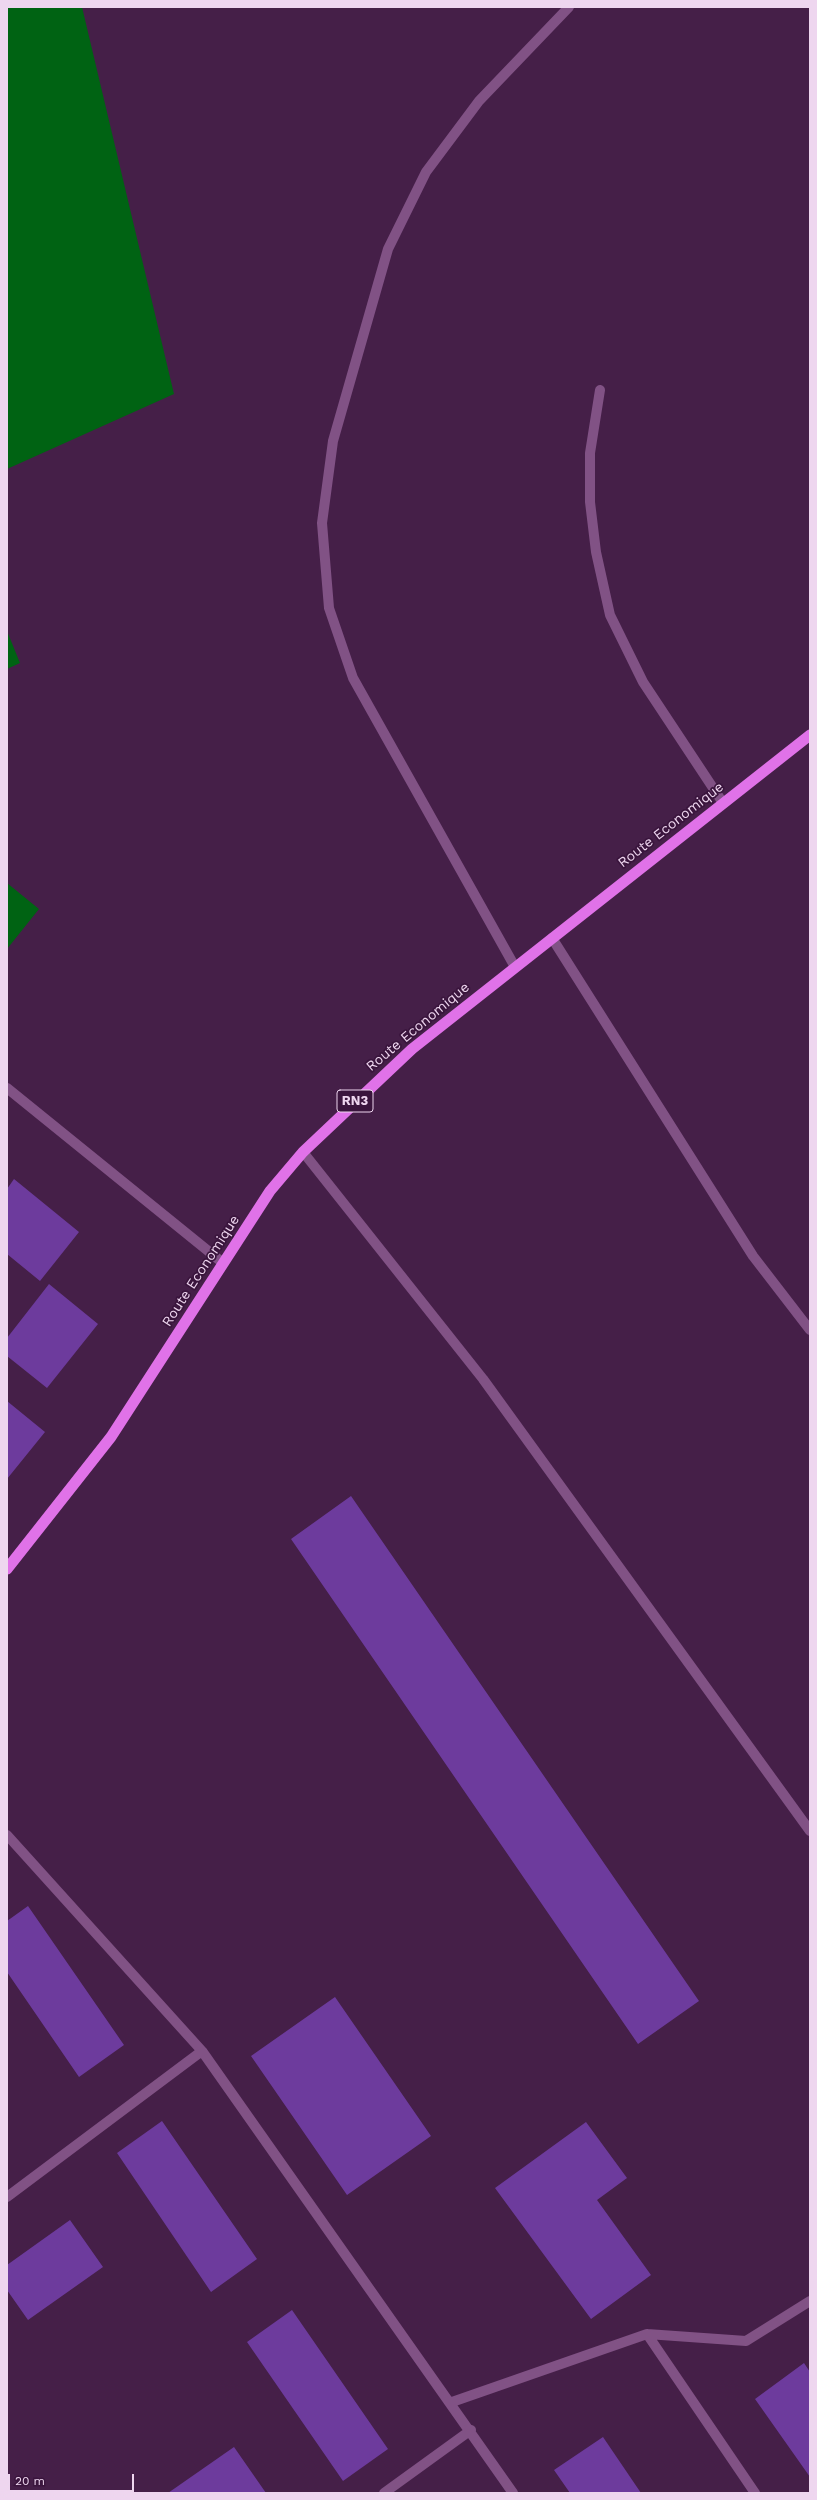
<!DOCTYPE html>
<style>
body{margin:0}
#map{position:relative;width:817px;height:2500px;overflow:hidden;background:#451f48;font-family:"Work Sans",sans-serif}
canvas{display:block}
.frame{position:absolute;inset:0;border:8px solid #eed6ef;pointer-events:none}
.scale{position:absolute;left:8px;top:2474px;width:126px;height:18px;box-sizing:border-box;border:2px solid #eed6ef;border-top:0;padding-left:5px;font-size:12px;line-height:14px;white-space:nowrap;color:#eed6ef;-webkit-text-stroke:3px #3a153d;paint-order:stroke}
</style>
<div id="map">
<canvas width="817" height="2500"></canvas>
<div class="frame"></div>
<div class="scale">20 m</div>
</div>
<script>
const ctx = document.querySelector('canvas').getContext('2d');
ctx.lineJoin = 'round';
function fill(path, color) { ctx.fillStyle = color; ctx.fill(path, 'evenodd'); }
const toPath = rows => new Path2D(rows.map(r => 'M' + r).join(''));
function stroke(path, color, width, dash) { ctx.strokeStyle = color; ctx.lineWidth = width; ctx.lineCap = dash ? 'butt' : 'round'; ctx.setLineDash(dash || []); ctx.stroke(path); }
function write(font, color, halo, rows, align = 'center') {
  ctx.font = font + ' "Work Sans",sans-serif'; ctx.lineWidth = 3.5; ctx.setLineDash([]); ctx.textBaseline = 'middle'; ctx.strokeStyle = halo; ctx.fillStyle = color; for (const [text, x, y, turn = 0] of rows) {
    ctx.save(); ctx.translate(x, y); ctx.rotate((+turn || 0) * Math.PI / 180); ctx.textAlign = isNaN(turn) ? turn : align; if (halo) ctx.strokeText(text, 0, 0); ctx.fillText(text, 0, 0); ctx.restore();
  }
}
fill(toPath([
 [7,7,82,7,174,394,7,469],
 [7,631,20,663,7,669],
 [7,883,39,909,7,949]
]), '#006313');
fill(toPath([
 [14,1179,79,1232,40,1281,7,1254,7,1189],
 [49,1284,98,1324,47,1388,7,1356,7,1338],
 [7,1401,45,1432,7,1479],
 [351,1496,699,2001,638,2044,291,1539],
 [28,1906,124,2045,79,2077,7,1972,7,1921],
 [335,1997,431,2136,347,2195,251,2056],
 [162,2121,257,2259,211,2292,117,2153],
 [586,2122,627,2178,597,2200,651,2275,591,2319,495,2188],
 [70,2220,103,2267,28,2320,7,2290,7,2265],
 [292,2310,388,2449,343,2481,247,2342],
 [804,2363,810,2372,810,2477,755,2399],
 [603,2437,641,2493,570,2493,554,2470],
 [234,2447,266,2493,168,2493]
]), '#6d3b9d');
stroke(toPath([
 [600,390,590,453,590,502,596,552,610,615,643,682,723,803],
 [552,938,753,1256,810,1330],
 [515,967,353,678,329,608,322,523,333,441,388,249,426,172,479,101,569,7],
 [7,1088,223,1263],
 [303,1152,483,1379,810,1831],
 [7,1835,202,2051,513,2493],
 [7,2197,202,2051],
 [647,2334,755,2493],
 [452,2402,647,2334,746,2341,810,2301],
 [384,2493,471,2430]
]), '#815285', 10);
stroke(toPath([
 [7,1569,111,1437,270,1191,303,1152,412,1049,810,735]
]), '#e072e8', 11);
for (const [x, y, w] of [
 [355,1101,36]
]) { const box = new Path2D(); box.roundRect(x - w / 2, y - 11, w, 22, 3); ctx.fillStyle = '#3a153d'; ctx.fill(box); stroke(box, '#eed6ef', 1); }
write('bold 13px', '#eed6ef', null, [
 ["RN3",355,1101]
]);
write('14px', '#eed6ef', '#3a153d', [
 ["Route Economique",671,825,-38],
 ["Route Economique",418,1027,-40],
 ["Route Economique",201,1271,-57]
]);
</script>
